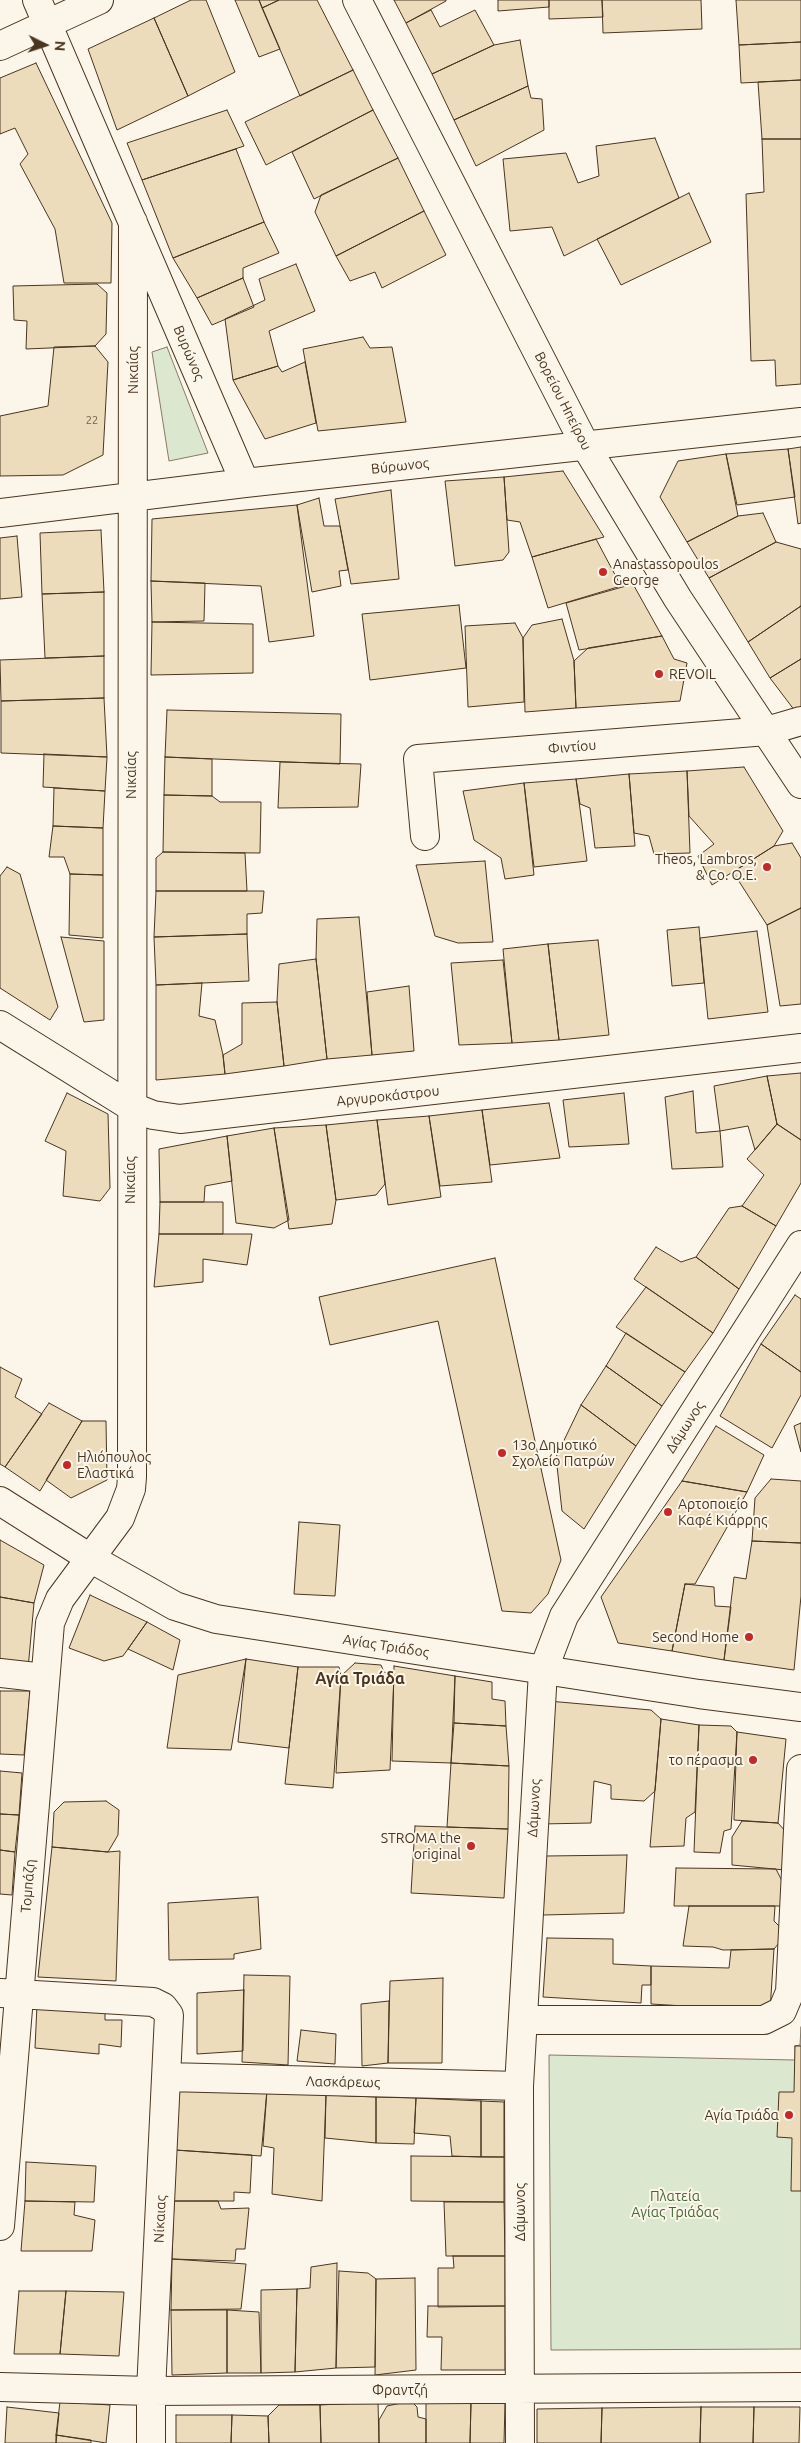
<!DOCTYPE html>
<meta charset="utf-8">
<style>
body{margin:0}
#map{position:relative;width:801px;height:2443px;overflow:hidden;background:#fbf6e9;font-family:Ubuntu,sans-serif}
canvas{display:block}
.north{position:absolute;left:20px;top:20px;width:50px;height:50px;-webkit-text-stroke:4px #fbf6e9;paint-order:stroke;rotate:94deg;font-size:14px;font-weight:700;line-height:20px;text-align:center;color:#4a3520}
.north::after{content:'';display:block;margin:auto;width:18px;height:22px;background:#4a3520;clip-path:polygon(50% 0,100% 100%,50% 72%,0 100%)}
</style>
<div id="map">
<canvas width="801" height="2443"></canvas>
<div class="north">N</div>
</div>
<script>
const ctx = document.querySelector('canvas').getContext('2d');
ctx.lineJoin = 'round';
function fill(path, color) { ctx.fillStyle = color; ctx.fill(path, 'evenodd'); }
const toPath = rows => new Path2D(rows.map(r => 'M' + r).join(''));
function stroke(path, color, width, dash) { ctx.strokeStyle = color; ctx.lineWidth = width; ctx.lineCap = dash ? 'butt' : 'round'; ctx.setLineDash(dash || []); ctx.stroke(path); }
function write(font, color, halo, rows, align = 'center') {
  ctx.font = font + ' Ubuntu,sans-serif'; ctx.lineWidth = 4; ctx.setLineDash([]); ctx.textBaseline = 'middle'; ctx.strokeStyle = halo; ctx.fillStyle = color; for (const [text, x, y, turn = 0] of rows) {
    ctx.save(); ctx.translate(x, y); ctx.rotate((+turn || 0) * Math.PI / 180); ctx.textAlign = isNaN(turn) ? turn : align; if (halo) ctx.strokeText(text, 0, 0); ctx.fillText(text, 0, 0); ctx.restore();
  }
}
const green = toPath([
 [167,347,208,453,169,461,152,352,167,347],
 [801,2027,801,2349,551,2350,549,2055,795,2060,795,2046,800,2045,801,2027]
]);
fill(green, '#dce7d0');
stroke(green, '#887966', 1);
const building = toPath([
 [191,0,206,0,235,72,188,96,154,18,191,0],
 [235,0,259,0,280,49,259,57,235,0],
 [259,0,279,0,262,8,259,0],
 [279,0,317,0,353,70,300,96,262,8,279,0],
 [394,0,446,0,446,1,406,23,394,0],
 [498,0,549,0,549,7,498,11,498,0],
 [549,0,602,0,603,17,549,19,549,0],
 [602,0,701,0,702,29,603,33,602,0],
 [736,0,801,0,801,42,739,45,736,0],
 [431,10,440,27,475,10,494,45,432,74,406,23,431,10],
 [154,18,188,96,117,130,88,49,154,18],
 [520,40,528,86,454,120,432,74,494,45,520,40],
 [801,42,801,80,741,83,739,45,801,42],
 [36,63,112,223,111,283,64,283,55,229,20,164,28,154,15,128,0,134,0,78,36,63],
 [353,70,373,110,266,165,245,122,353,70],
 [801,80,801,139,762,139,758,82,801,80],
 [528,86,531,98,542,99,544,130,476,166,454,120,528,86],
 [227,110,244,146,142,180,127,143,227,110],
 [373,110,398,158,314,199,292,152,373,110],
 [655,138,679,198,564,256,552,227,510,231,503,159,566,153,578,183,599,176,596,146,655,138],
 [762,139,801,139,801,384,776,386,775,360,751,361,746,194,764,192,762,139],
 [236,149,264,222,173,258,142,180,236,149],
 [398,158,424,211,336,256,315,212,321,195,398,158],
 [689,193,711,242,621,285,597,239,689,193],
 [424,211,446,255,382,288,375,272,350,281,336,256,424,211],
 [264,222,279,253,243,268,243,278,197,298,173,258,264,222],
 [296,264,315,311,269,331,278,366,233,380,225,319,265,300,259,279,296,264],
 [243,278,254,307,212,325,197,298,243,278],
 [97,284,107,293,106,334,95,346,26,349,27,321,14,320,13,286,97,284],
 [363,337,370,348,392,347,406,422,318,431,303,349,363,337],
 [95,346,108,362,103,455,63,475,0,476,0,416,48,406,54,347,95,346],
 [305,362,316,423,265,439,233,380,278,366,282,372,305,362],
 [801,447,801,523,798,524,788,449,801,447],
 [788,449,795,497,737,505,726,454,788,449],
 [726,454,738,516,687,542,660,497,678,461,726,454],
 [563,471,604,537,532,557,520,522,507,520,504,477,563,471],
 [504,477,509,552,503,560,455,566,445,481,504,477],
 [391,490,399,579,351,584,335,499,391,490],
 [319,498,324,526,340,526,348,570,339,571,341,586,312,592,297,505,319,498],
 [297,505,314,636,269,642,261,586,151,581,152,519,297,505],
 [763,513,776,542,709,578,687,542,738,516,763,513],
 [101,530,104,592,42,594,40,533,101,530],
 [17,536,22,597,0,599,0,538,17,536],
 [596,539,621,586,548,608,532,557,596,539],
 [776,542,801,549,801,606,748,642,709,578,776,542],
 [151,581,205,583,204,621,152,622,151,581],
 [633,584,662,636,579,650,566,603,633,584],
 [104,592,104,656,45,658,42,594,104,592],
 [459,605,466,668,370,680,362,614,459,605],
 [801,606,801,659,770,678,748,642,801,606],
 [562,619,574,661,576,708,525,712,523,638,532,625,562,619],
 [152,622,253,624,253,673,151,675,152,622],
 [515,623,523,638,524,702,468,707,465,626,515,623],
 [662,636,674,659,687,663,680,701,576,708,574,661,588,648,662,636],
 [104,656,104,698,1,701,0,660,104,656],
 [801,659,801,709,795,711,770,678,801,659],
 [104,698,107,757,1,753,1,701,104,698],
 [167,710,341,714,340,764,165,757,167,710],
 [44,754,107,757,105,791,43,787,44,754],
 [165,757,212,759,212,796,164,795,165,757],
 [280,762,361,764,358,807,278,808,280,762],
 [744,767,783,831,774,846,712,885,698,856,714,844,689,816,687,771,744,767],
 [687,771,690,853,654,854,649,836,634,833,629,774,687,771],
 [629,774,635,846,595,848,590,808,580,804,576,779,629,774],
 [576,779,587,861,534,867,524,783,576,779],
 [524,783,534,875,505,879,501,858,474,840,463,791,524,783],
 [54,788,105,791,103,828,53,826,54,788],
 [164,795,212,796,220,802,261,802,260,853,163,852,164,795],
 [53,826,103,828,103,875,70,874,64,857,49,857,53,826],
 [792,843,801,858,801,908,767,925,733,872,774,846,792,843],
 [163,852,245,853,247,891,156,891,156,858,163,852],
 [485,861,493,942,458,943,435,936,416,865,485,861],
 [7,867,20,874,58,1007,50,1020,0,988,0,876,7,867],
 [70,874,103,875,103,938,69,935,70,874],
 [156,891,264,891,262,913,247,914,247,934,154,937,156,891],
 [801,908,801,1004,780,1006,767,925,801,908],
 [359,917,372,1055,327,1059,316,959,317,919,359,917],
 [699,927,704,983,672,986,667,930,699,927],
 [757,931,768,1012,708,1019,700,938,757,931],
 [247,934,249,981,156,985,154,937,247,934],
 [61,937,104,941,104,1020,84,1022,61,937],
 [598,940,609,1035,559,1040,548,944,598,940],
 [548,944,559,1040,512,1043,503,949,548,944],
 [316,959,327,1059,284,1066,277,1002,279,964,316,959],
 [503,960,512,1043,459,1045,451,963,503,960],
 [202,983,199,1016,215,1020,223,1055,225,1074,156,1080,156,985,202,983],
 [409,986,414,1051,372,1055,367,992,409,986],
 [277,1002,284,1066,225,1074,223,1055,242,1044,242,1003,277,1002],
 [801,1073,801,1140,777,1124,767,1076,801,1073],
 [767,1076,777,1124,755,1150,748,1126,720,1131,714,1086,767,1076],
 [693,1091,696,1133,720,1131,723,1167,672,1169,665,1097,693,1091],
 [67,1093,108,1114,110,1188,100,1201,63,1196,66,1151,45,1141,67,1093],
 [624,1093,629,1144,569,1147,563,1100,624,1093],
 [549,1103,560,1158,490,1165,482,1110,549,1103],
 [482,1110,492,1182,440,1186,429,1116,482,1110],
 [429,1116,441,1197,388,1205,377,1120,429,1116],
 [377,1120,385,1184,376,1195,336,1200,326,1125,377,1120],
 [777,1124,801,1140,801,1183,776,1226,742,1206,764,1175,747,1159,777,1124],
 [326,1125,336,1200,332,1224,289,1229,274,1128,326,1125],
 [274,1128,289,1220,274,1228,236,1223,227,1136,274,1128],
 [227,1136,232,1181,205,1186,204,1202,160,1202,159,1149,227,1136],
 [160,1202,223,1202,223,1234,159,1234,160,1202],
 [742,1206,776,1226,739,1289,696,1257,729,1208,742,1206],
 [159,1234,252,1234,247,1265,203,1259,203,1282,154,1287,159,1234],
 [656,1247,681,1262,696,1257,739,1289,713,1333,634,1279,656,1247],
 [495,1258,561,1560,548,1594,531,1613,502,1611,438,1321,330,1345,319,1297,495,1258],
 [646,1287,713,1333,685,1372,616,1327,646,1287],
 [795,1295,801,1299,801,1372,761,1344,795,1295],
 [626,1333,685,1372,662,1406,606,1366,626,1333],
 [761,1344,801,1372,801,1395,772,1448,720,1416,761,1344],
 [606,1366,662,1406,636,1446,581,1405,606,1366],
 [0,1367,22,1379,15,1397,42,1414,5,1467,0,1464,0,1367],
 [49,1403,82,1421,40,1491,5,1467,49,1403],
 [581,1405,636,1446,584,1529,562,1511,556,1457,581,1405],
 [82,1421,106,1421,107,1480,71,1498,46,1480,82,1421],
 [801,1423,801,1452,794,1426,801,1423],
 [716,1426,764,1455,747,1492,682,1481,716,1426],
 [771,1479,801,1481,801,1543,752,1541,755,1498,771,1479],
 [682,1481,747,1492,695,1584,685,1584,672,1651,618,1643,601,1597,682,1481],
 [299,1522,340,1525,335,1596,294,1594,299,1522],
 [0,1540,44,1565,34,1603,0,1597,0,1540],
 [752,1541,801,1543,801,1596,794,1670,724,1660,734,1577,746,1579,752,1541],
 [685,1584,714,1587,715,1606,731,1607,724,1660,672,1651,685,1584],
 [90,1595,147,1622,123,1656,104,1661,69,1648,90,1595],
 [0,1597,34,1603,28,1669,0,1664,0,1597],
 [147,1622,180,1640,173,1670,128,1649,147,1622],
 [246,1659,298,1667,289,1748,238,1742,246,1659],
 [246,1659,231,1750,167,1748,178,1675,246,1659],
 [355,1663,381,1665,384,1672,394,1675,390,1770,336,1773,341,1676,355,1663],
 [394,1666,455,1676,451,1763,392,1761,394,1666],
 [298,1667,339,1667,341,1676,333,1788,285,1784,298,1667],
 [455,1676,492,1682,492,1699,505,1701,506,1726,454,1723,455,1676],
 [0,1691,30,1691,24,1755,0,1754,0,1691],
 [548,1701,651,1710,661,1719,655,1791,644,1801,611,1799,611,1785,594,1781,591,1823,541,1824,548,1701],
 [661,1719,699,1725,695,1812,686,1818,684,1846,650,1847,661,1719],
 [454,1723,506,1726,509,1766,451,1763,454,1723],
 [699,1725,731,1726,737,1732,731,1829,724,1831,720,1853,694,1852,699,1725],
 [737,1732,786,1739,778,1823,734,1820,737,1732],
 [451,1763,509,1766,508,1829,447,1827,451,1763],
 [0,1771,22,1773,19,1815,0,1814,0,1771],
 [106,1801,119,1810,118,1835,108,1852,52,1847,54,1812,64,1802,106,1801],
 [0,1814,19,1815,15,1852,0,1850,0,1814],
 [742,1821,778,1823,787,1833,785,1870,732,1865,732,1837,742,1821],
 [415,1826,508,1829,504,1898,411,1893,415,1826],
 [52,1847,108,1852,120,1851,116,1981,38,1977,52,1847],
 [0,1850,15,1852,12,1895,0,1894,0,1850],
 [627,1855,624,1913,543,1915,546,1856,627,1855],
 [676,1868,776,1869,783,1883,783,1906,674,1906,676,1868],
 [258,1897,261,1949,234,1954,234,1959,169,1960,168,1903,258,1897],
 [689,1906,775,1906,774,1921,781,1928,779,1943,774,1949,723,1950,713,1947,683,1946,689,1906],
 [547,1938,613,1939,613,1964,651,1966,651,1985,642,1985,641,2003,543,1997,547,1938],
 [774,1949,770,2011,651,2004,651,1966,729,1968,731,1950,774,1949],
 [244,1975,290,1976,288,2065,242,2062,244,1975],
 [443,1978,442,2063,388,2063,390,1981,443,1978],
 [244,1990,243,2051,197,2054,197,1993,244,1990],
 [389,2001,388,2063,362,2066,361,2004,389,2001],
 [37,2005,105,2011,105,2020,122,2020,121,2047,99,2044,99,2054,35,2048,37,2005],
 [301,2030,336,2034,335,2064,297,2061,301,2030],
 [795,2046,801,2046,801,2191,791,2191,792,2138,777,2137,779,2092,794,2092,795,2046],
 [178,2089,267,2090,261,2156,175,2150,178,2089],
 [315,2089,326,2095,322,2201,272,2194,274,2148,263,2146,267,2090,315,2089],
 [326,2095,376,2097,376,2143,325,2138,326,2095],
 [376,2097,416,2098,414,2144,376,2143,376,2097],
 [416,2098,481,2101,481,2157,452,2156,450,2136,414,2133,416,2098],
 [481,2101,504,2102,504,2157,481,2157,481,2101],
 [175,2150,252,2155,250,2193,234,2192,234,2201,174,2201,175,2150],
 [411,2156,504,2157,504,2202,411,2201,411,2156],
 [26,2162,96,2166,94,2202,25,2201,26,2162],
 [25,2201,75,2202,74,2215,95,2220,92,2251,21,2251,25,2201],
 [174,2201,218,2201,221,2209,249,2208,245,2249,236,2249,235,2261,172,2259,174,2201],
 [444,2202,504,2202,505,2256,446,2256,444,2202],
 [453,2256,505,2256,505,2306,438,2307,438,2268,454,2268,453,2256],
 [172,2259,246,2264,241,2309,171,2310,172,2259],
 [337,2263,336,2368,295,2372,297,2289,310,2288,311,2267,337,2263],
 [339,2271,368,2273,376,2279,375,2367,336,2368,339,2271],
 [415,2278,416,2370,375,2375,376,2279,415,2278],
 [297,2289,295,2372,261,2373,261,2290,297,2289],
 [19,2291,66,2291,60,2354,14,2354,19,2291],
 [66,2291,124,2292,119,2356,60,2354,66,2291],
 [428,2306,505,2306,505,2370,441,2370,442,2337,427,2337,428,2306],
 [171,2310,227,2310,227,2373,172,2375,171,2310],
 [227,2310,259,2312,261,2373,227,2373,227,2310],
 [426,2399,471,2402,470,2443,426,2443,426,2399],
 [411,2401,417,2407,418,2417,426,2419,426,2443,379,2443,379,2420,387,2406,411,2401],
 [60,2402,110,2405,106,2443,56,2435,60,2402],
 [378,2402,379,2443,321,2443,320,2405,378,2402],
 [471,2402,505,2403,504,2443,470,2443,471,2402],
 [279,2405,320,2405,321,2443,269,2443,268,2416,279,2405],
 [7,2407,59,2413,56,2443,5,2443,7,2407],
 [701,2407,754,2407,753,2443,700,2443,701,2407],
 [701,2407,700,2443,601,2443,602,2408,701,2407],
 [754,2407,800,2407,799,2443,753,2443,754,2407],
 [602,2408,601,2443,537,2443,537,2409,602,2408],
 [176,2415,232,2415,231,2443,176,2443,176,2415],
 [232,2415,268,2416,269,2443,231,2443,232,2415],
 [56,2435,91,2440,91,2443,56,2443,56,2435]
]);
fill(building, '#ecdcbc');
stroke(building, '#4a3520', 1);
const street = toPath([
 [37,0,245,483],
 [0,46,99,0],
 [0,513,245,483,801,422],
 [425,836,418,759,767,731,801,721],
 [0,1025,130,1106,153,1115,180,1119,801,1048],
 [0,1673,45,1678],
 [1,1993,153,2002,163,2007,169,2015,151,2391,151,2443],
 [523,2020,764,2020,782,2011,790,1992,801,1769],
 [167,2077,519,2086],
 [0,2226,50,1623,60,1599,120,1518,131,1489,132,1477,133,222],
 [0,2387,151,2391,801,2387],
 [520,2443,519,2086,543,1671]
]);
const secondary = toPath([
 [357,0,585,445,678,599,801,784],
 [0,1501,90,1558,175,1606,216,1619,699,1694,801,1707],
 [543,1671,564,1616,801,1245]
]);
stroke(street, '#4a3520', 30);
stroke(secondary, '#4a3520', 30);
stroke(street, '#fbf6e9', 28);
stroke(secondary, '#fbf6e9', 28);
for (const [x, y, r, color] of [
 [603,572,5,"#c62828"],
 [659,674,5,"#c62828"],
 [767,867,5,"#c62828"],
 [502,1453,5,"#c62828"],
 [67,1465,5,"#c62828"],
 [668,1512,5,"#c62828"],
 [749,1637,5,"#c62828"],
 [753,1760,5,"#c62828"],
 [471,1846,5,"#c62828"],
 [789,2115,5,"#c62828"]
]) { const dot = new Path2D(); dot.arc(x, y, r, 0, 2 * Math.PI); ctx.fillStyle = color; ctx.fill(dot); stroke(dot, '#fbf6e9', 2); }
write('11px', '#725f47', null, [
 ["22",92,420]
]);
write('14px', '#4a3520', '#fbf6e9', [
 ["Βυρώνος",189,353,67],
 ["Νικαίας",133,370,-90],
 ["Βορείου Ηπείρου",563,401,63],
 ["Βύρωνος",400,466,-6],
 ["Φιντίου",572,747,-5],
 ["Νικαίας",131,775,-90],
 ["Αργυροκάστρου",388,1096,-6],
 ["Νικαίας",130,1180,-90],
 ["Δάμωνος",685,1427,-57],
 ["Αγίας Τριάδος",386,1646,9],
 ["Δάμωνος",534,1808,-87],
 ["Τομπάζη",28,1886,-85],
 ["Λασκάρεως",343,2082,1],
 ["Δάμωνος",520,2212,-90],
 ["Νίκαιας",160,2219,-87],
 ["Φραντζή",400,2390]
]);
write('14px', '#4a3520', '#fbf6e9', [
 ["Anastassopoulos",613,564],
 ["George",613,580],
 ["REVOIL",669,674],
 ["Theos, Lambros,",757,859,"right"],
 ["& Co. O.E.",757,875,"right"],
 ["13ο Δημοτικό",512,1445],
 ["Σχολείο Πατρών",512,1461],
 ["Ηλιόπουλος",77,1457],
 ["Ελαστικά",77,1473],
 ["Αρτοποιείο",678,1504],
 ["Καφέ Κιάρρης",678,1520],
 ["Second Home",739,1637,"right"],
 ["το πέρασμα",743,1760,"right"],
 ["STROMA the",461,1838,"right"],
 ["original",461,1854,"right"],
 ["Αγία Τριάδα",779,2115,"right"]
], 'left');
write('14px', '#436837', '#fbf6e9', [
 ["Πλατεία",675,2196],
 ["Αγίας Τριάδας",675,2212]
]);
write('bold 16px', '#4a3520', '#fbf6e9', [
 ["Αγία Τριάδα",360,1679]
]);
</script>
